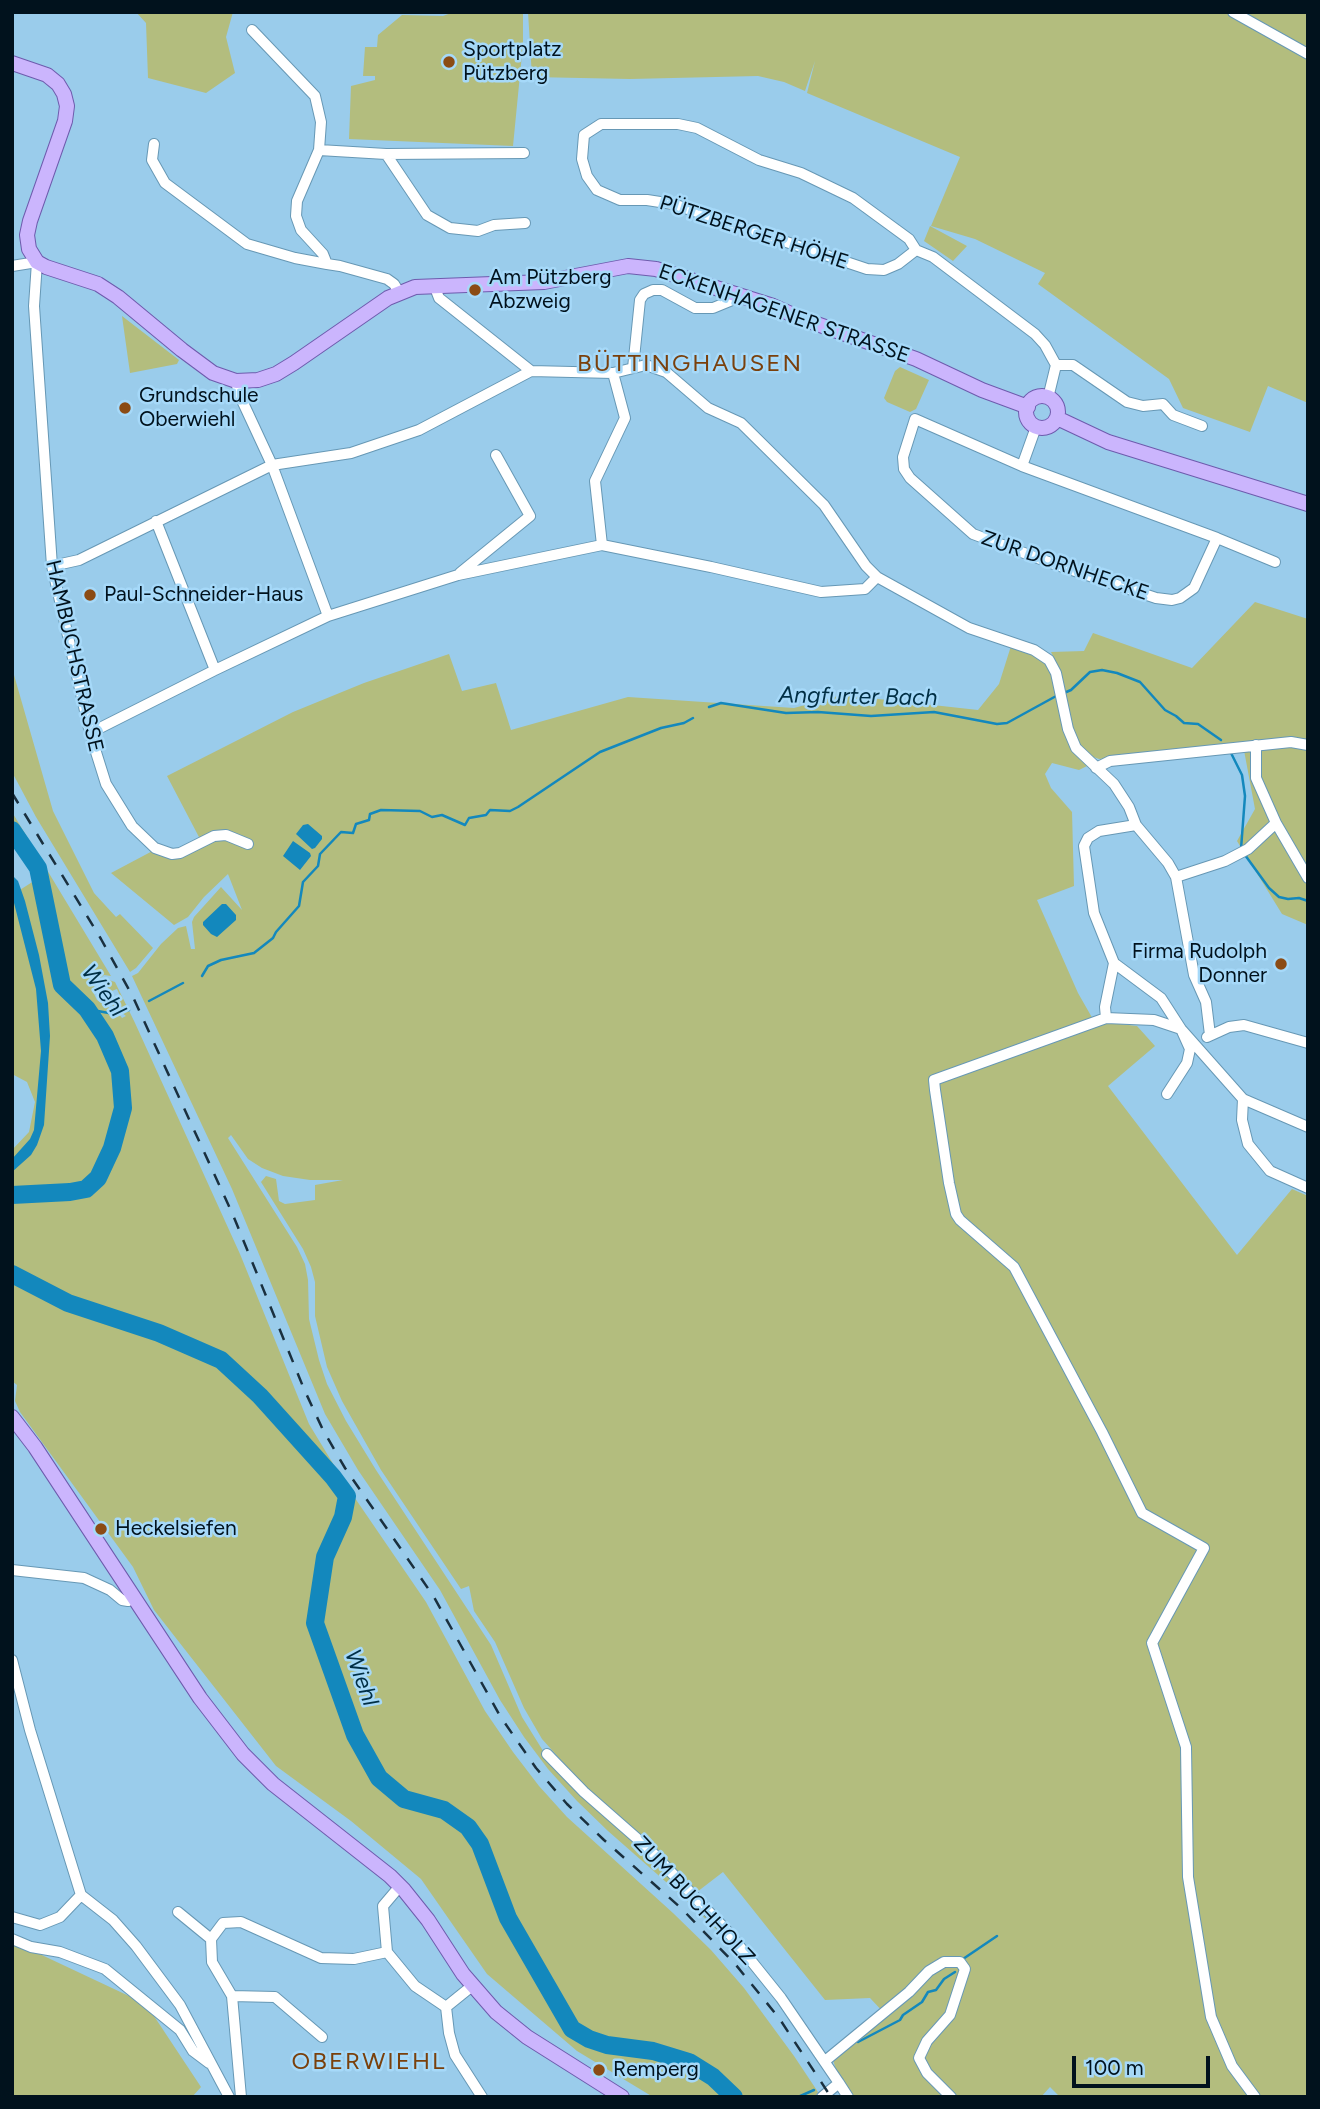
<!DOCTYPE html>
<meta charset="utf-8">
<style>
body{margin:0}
#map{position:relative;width:1320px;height:2109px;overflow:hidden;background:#9acceb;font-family:Figtree,sans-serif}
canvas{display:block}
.frame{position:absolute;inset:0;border:14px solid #01121d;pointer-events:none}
.scale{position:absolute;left:1072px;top:2056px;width:138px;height:32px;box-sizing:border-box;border:4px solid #01121d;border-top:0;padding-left:9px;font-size:21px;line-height:24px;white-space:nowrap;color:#01121d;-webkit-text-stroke:5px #a6d9f9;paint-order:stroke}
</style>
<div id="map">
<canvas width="1320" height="2109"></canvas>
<div class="frame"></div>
<div class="scale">100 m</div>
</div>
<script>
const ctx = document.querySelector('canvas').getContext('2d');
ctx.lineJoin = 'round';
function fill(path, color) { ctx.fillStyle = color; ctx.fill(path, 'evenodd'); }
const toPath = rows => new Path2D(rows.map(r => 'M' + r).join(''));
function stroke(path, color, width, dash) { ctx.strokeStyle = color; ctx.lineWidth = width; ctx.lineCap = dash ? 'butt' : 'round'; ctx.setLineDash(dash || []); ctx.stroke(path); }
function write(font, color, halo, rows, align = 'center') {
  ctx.font = font + ' Figtree,sans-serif'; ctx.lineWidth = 5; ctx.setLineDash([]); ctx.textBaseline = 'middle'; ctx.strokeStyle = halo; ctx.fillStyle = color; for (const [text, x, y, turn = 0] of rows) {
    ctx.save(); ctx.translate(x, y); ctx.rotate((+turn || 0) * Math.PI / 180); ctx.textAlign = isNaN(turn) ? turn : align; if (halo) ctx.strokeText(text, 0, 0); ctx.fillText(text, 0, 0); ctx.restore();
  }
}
fill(toPath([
 [136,12,233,12,226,37,235,73,206,93,148,78,146,23],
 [454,12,523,12,523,44,513,146,349,139,351,86,375,80,375,76,363,76,365,47,377,47,378,35,402,15,443,16],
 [528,12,1308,12,1308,403,1268,386,1250,432,1183,408,1169,379,1038,284,1045,273,975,239,931,226,960,157,807,93,815,61,805,91,784,82,758,76,630,79,532,77],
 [930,226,967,246,953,261,924,241],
 [122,316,179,360,177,364,130,373],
 [900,367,929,380,916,409,910,412,887,402,884,398,895,371],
 [1255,602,1308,619,1308,925,1282,914,1237,841,1255,809,1243,745,1099,759,1088,755,1074,736,1060,670,1051,652,1084,651,1093,633,1192,668],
 [1011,646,1034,652,1044,661,1053,676,1056,696,1089,765,1079,770,1052,763,1045,774,1051,788,1072,812,1074,886,1037,900,1078,993,1094,1021,1137,1026,1155,1046,1108,1086,1237,1255,1292,1189,1308,1196,1308,2097,1060,2097,1050,2087,1041,2097,851,2097,838,2076,833,2060,887,2016,870,1998,825,2000,723,1872,697,1892,600,1804,542,1739,524,1708,495,1642,474,1611,469,1586,461,1589,381,1470,342,1401,327,1367,315,1316,315,1282,311,1267,303,1249,261,1182,266,1176,276,1179,279,1201,285,1204,315,1200,315,1185,343,1180,310,1180,283,1176,262,1168,248,1159,231,1135,228,1138,297,1247,305,1264,308,1280,309,1319,319,1360,327,1384,346,1421,376,1470,491,1645,522,1717,545,1754,647,1849,723,1929,783,2008,721,1934,682,1896,608,1831,577,1801,548,1769,524,1737,500,1700,440,1590,358,1470,325,1414,232,1189,132,976,138,973,161,944,178,928,186,926,191,949,195,949,192,922,194,917,221,887,242,910,228,874,204,897,188,917,174,925,111,873,160,847,173,851,200,839,167,776,293,712,364,683,449,654,462,691,496,683,511,730,628,697,794,708,842,695,978,710,999,684],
 [12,668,53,811,94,893,116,917,120,914,153,948,136,968,130,972,36,817,12,772],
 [12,812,111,976,104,975,95,983,93,992,97,1000,119,1014,122,1018,126,1016,107,1001,120,996,117,989,104,994,100,994,97,990,101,982,109,980,115,982,135,1023,240,1254,309,1424,346,1485,426,1602,485,1711,513,1752,539,1786,567,1817,673,1913,711,1950,744,1988,794,2056,818,2092,815,2097,653,2097,577,2051,487,1974,421,1879,351,1821,276,1766,154,1610,133,1567,20,1412,15,1401,17,1385,12,1381,12,1150,29,1132,35,1102,27,1082,12,1074,12,895,37,879,12,843],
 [12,1941,146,2004,201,2087,192,2097,12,2097]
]), '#b3bd7e');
fill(toPath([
 [308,824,322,836,322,839,315,848,312,849,296,834,303,825],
 [293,841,310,853,311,856,300,870,283,856],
 [12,875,18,881,25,901,39,955,48,1003,50,1036,44,1125,37,1145,31,1155,12,1172,12,1159,30,1139,34,1130,41,1051,36,989,13,899],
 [222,904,226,904,236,915,236,920,217,937,211,934,203,925,203,922]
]), '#1388bd');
stroke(toPath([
 [1064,693,1071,690,1090,672,1102,670,1117,673,1140,682,1165,710,1176,716,1184,723,1198,724,1221,740],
 [709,707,721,703,786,713,818,712,871,716,934,712,997,724,1007,723,1058,695],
 [1231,753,1242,775,1245,796,1241,849],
 [1245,855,1269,888,1279,897,1288,899,1299,898,1308,901],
 [202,976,208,966,221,960,254,953,273,938,276,932,299,906,303,882,318,866,320,854,341,832,353,833,356,824,369,820,370,814,381,810,420,811,432,817,442,815,465,825,469,818,486,815,490,810,510,811,518,807,600,752,661,728,684,723,693,718],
 [149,1001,183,983],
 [87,1009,114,1014,129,1010],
 [963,1959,997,1936],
 [858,2042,900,2020,903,2015,922,2002,928,1992,936,1990,944,1979,955,1972],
 [798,2097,814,2090]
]), '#1388bd', 2.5);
stroke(toPath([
 [12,830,38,868,62,985,87,1009,105,1036,120,1071,123,1108,112,1148,98,1178,86,1189,70,1192,12,1195],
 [12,1274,68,1303,159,1333,221,1360,260,1396,333,1477,347,1496,343,1517,325,1557,315,1623,355,1735,379,1778,404,1799,444,1810,468,1827,480,1844,508,1918,572,2029,589,2039,607,2045,653,2051,689,2062,713,2077,734,2097]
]), '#1388bd', 18);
const minor = toPath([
 [1233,12,1308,54],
 [252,30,315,96,321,122,319,150,297,201,296,216,301,230,323,254,327,264,340,266,387,279,394,284,399,292],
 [154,144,152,160,165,183,247,244,295,258,327,264],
 [319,150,386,154,427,215,450,228,478,231,494,225,525,223],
 [386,154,524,153],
 [916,250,898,264,884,270,867,269,673,204,647,200,620,200,597,190,587,176,582,159,584,135,601,124,678,124,697,128,759,160,801,173,853,198,909,239,916,250,933,257,1035,334,1045,345,1056,365],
 [12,266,37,262,34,306,52,566,90,733,106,784,132,826,155,848,172,854,180,853,214,836,226,835,248,844],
 [434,285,439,298,531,371],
 [633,368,640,300,644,294,653,290,662,290,695,308,713,308,730,301,735,294],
 [236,381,239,394,272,465,351,453,419,430,531,371,613,373,646,365,666,372,708,408,741,423,824,505,866,566,877,577,969,628,1034,650,1049,660,1056,673,1068,729,1076,748,1114,784,1129,807,1136,825,1168,863,1176,877,1194,975,1206,1002,1210,1035],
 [1048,398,1056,365,1073,365,1127,402,1143,406,1163,404,1173,415,1202,426],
 [1036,427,1022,466,1217,538,1275,562],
 [1022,466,915,419,903,457,904,469,910,478,973,534,1051,563,1156,598,1172,600,1180,598,1194,588,1217,538],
 [156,521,215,670],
 [602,545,595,481,625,418,613,373],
 [52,566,79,560,272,465,328,616,458,575,602,545,711,567,821,592,865,589,877,577],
 [460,573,530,516,496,455],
 [90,733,215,670,328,616],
 [1256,745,1256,778,1276,823,1308,878],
 [1096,768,1110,761,1291,742,1308,745],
 [1136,825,1099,831,1088,838,1084,846,1094,913,1114,963,1161,998,1181,1029,1243,1099,1308,1127],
 [1176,877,1225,861,1248,849,1276,823],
 [1114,963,1105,1007,1106,1018,934,1080,935,1090,949,1183,956,1214,960,1220,1014,1267,1102,1432,1142,1513,1204,1548,1152,1643,1186,1747,1188,1877,1211,2017,1232,2066,1255,2097],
 [1106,1018,1154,1020,1181,1029,1190,1049,1187,1063,1167,1094],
 [1207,1037,1229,1027,1244,1025,1308,1043],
 [1243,1099,1242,1120,1248,1144,1270,1171,1308,1188],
 [12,1570,84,1578,110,1590,122,1600,128,1601,134,1597],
 [12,1660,30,1730,81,1895,113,1920,136,1946,180,2005,229,2097],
 [547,1754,584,1792,649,1849,728,1932,781,1998,839,2083],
 [178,1912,211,1939],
 [12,1917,40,1925,60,1917,81,1895],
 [12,1939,31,1947,60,1952,105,1969,180,2030,193,2051,209,2063],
 [387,1952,383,1906,400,1886],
 [232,1996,275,1997,322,2037],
 [446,2007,449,2033,455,2055,482,2097],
 [825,2061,909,1992,929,1971,944,1962,960,1962,965,1969,950,2015,927,2041,919,2058,927,2073,951,2097],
 [241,2097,232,1996,212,1962,211,1939,223,1923,241,1922,321,1958,354,1959,387,1952,415,1986,446,2007,472,1986],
 [822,2097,839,2083,848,2097]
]);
const major = toPath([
 [12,63,47,75,58,84,64,94,67,106,65,121,30,221,27,235,29,249,37,262,46,267,98,284,118,297,182,350,213,373,236,381,258,380,276,374,294,363,388,298,415,287,544,282,628,266,656,269,773,306,800,318,916,359,982,390,1028,407],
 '1026 412a16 16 0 1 1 32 0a16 16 0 1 1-32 0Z',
 [1057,418,1108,442,1308,504],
 [12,1417,35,1447,200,1698,243,1754,273,1784,390,1876,404,1890,428,1920,463,1974,496,2012,527,2037,622,2097]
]);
stroke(minor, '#6798b5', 12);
stroke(major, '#6e5bad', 16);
stroke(minor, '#fff', 10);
stroke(major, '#cbb5fd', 14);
stroke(toPath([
 [12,793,101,939,133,997,233,1215,304,1389,323,1430,345,1468,434,1597,500,1716,536,1768,567,1804,604,1840,681,1908,736,1965,779,2018,831,2097]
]), '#1a303f', 2.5, [12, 12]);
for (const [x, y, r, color] of [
 [449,62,7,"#8b4b14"],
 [475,290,7,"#8b4b14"],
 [125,408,7,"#8b4b14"],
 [90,595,7,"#8b4b14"],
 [1281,964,7,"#8b4b14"],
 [101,1529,7,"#8b4b14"],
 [599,2070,7,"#8b4b14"]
]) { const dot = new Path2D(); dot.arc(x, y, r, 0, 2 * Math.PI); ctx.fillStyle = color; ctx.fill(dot); stroke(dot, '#a6d9f9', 2.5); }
write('21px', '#01121d', '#a6d9f9', [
 ["Sportplatz",463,50],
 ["Pützberg",463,74],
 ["Am Pützberg",489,278],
 ["Abzweig",489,302],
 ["Grundschule",139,396],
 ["Oberwiehl",139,420],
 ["Paul-Schneider-Haus",104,595],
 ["Firma Rudolph",1267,952,"right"],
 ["Donner",1267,976,"right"],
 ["Heckelsiefen",115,1529],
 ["Remperg",613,2070]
], 'left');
write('21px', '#01121d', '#a6d9f9', [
 ["PÜTZBERGER HÖHE",754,233,18],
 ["ECKENHAGENER STRASSE",784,314,19],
 ["ZUR DORNHECKE",1065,566,19],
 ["HAMBUCHSTRASSE",74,656,77],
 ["ZUM BUCHHOLZ",694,1901,47]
]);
write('italic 23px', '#012f45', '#a6d9f9', [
 ["Angfurter Bach",858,697,1],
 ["Wiehl",103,991,54],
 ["Wiehl",361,1678,70]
]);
ctx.letterSpacing = '2px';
write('24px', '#7a400c', '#a6d9f9', [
 ["BÜTTINGHAUSEN",690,364],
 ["OBERWIEHL",369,2062]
]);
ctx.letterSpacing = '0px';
</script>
